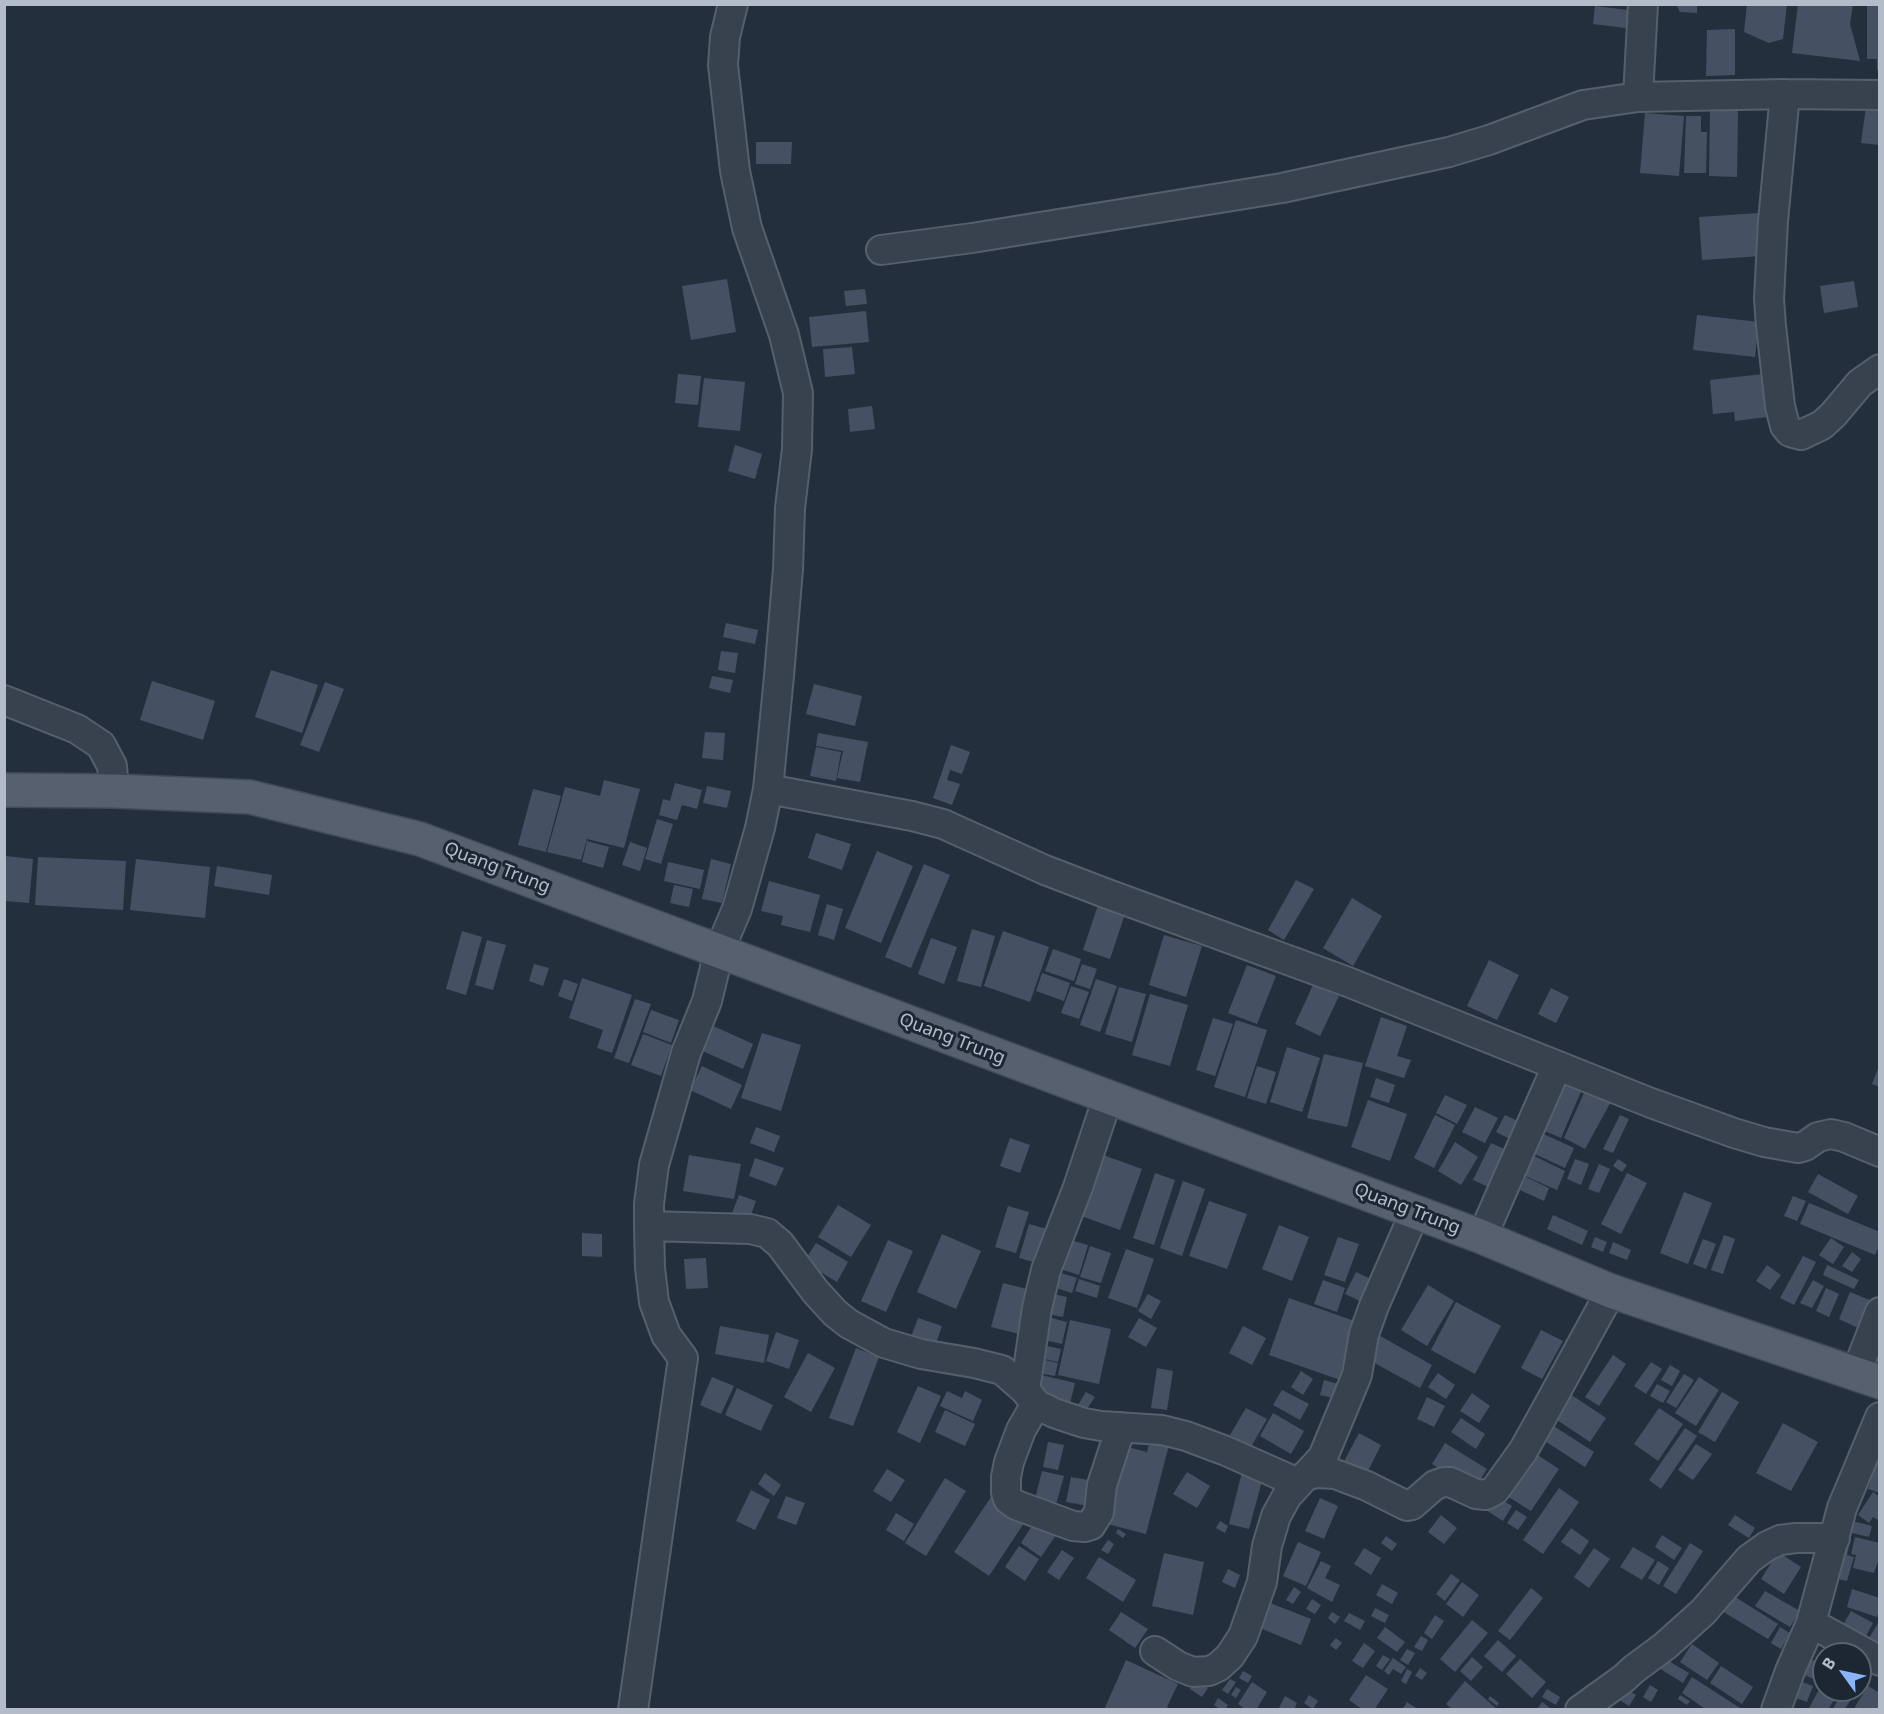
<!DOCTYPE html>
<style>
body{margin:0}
#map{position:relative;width:1884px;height:1714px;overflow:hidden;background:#242f3e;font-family:"Noto Sans",sans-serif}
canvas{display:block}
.frame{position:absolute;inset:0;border:6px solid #b4bcc9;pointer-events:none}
.north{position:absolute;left:1812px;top:1642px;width:60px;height:60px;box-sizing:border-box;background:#1d2633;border:2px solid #59626f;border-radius:50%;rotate:303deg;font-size:16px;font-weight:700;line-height:24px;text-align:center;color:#b4bcc9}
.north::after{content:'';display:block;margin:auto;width:21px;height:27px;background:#8ab4f8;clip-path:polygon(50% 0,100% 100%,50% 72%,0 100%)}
</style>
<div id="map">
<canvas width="1884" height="1714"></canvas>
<div class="frame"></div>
<div class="north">B</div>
</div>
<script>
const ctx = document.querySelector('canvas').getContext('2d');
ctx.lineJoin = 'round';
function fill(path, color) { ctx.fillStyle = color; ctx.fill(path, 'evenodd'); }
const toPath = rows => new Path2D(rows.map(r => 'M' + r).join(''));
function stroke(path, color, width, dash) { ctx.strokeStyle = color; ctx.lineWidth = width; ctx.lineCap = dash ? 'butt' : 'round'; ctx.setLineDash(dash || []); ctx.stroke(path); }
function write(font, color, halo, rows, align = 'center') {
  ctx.font = font + ' "Noto Sans",sans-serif'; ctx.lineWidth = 6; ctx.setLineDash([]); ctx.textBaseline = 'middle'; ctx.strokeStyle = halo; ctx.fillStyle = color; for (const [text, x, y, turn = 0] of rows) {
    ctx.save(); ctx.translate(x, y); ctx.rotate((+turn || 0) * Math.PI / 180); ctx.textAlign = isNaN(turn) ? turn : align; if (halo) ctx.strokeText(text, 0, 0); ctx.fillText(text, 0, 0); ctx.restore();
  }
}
fill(toPath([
 [1676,4,1697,4,1697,13,1680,12],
 [1747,4,1787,4,1783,39,1769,43,1744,32],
 [1798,4,1853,4,1850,24,1860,61,1792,53],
 [1867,4,1880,4,1880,70,1877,70,1877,59,1867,59],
 [1595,6,1636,11,1634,29,1593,24],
 [1735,29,1735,75,1706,76,1707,30],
 [1867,100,1880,102,1880,145,1861,143],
 [1710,111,1738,111,1737,177,1709,176],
 [1645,113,1684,116,1679,176,1640,173],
 [1686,116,1701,116,1701,132,1707,132,1706,173,1684,173],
 [756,142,792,142,791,164,756,164],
 [1759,213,1761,256,1702,260,1699,217],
 [727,279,736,332,691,340,682,286],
 [1854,281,1858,307,1824,313,1820,286],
 [865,289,867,304,846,306,844,291],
 [866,311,869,342,812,347,809,317],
 [1697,315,1759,322,1755,357,1693,350],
 [852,347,855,374,825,377,823,349],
 [678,374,701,376,698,405,675,403],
 [1763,374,1767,417,1735,421,1734,412,1713,414,1710,380],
 [704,378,745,382,740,431,698,427],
 [872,406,875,429,850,432,848,409],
 [735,445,762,454,755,479,728,471],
 [726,623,758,630,755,644,723,637],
 [721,651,738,653,735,673,718,670],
 [271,670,318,685,302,733,255,717],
 [712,676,733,680,730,693,709,688],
 [152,681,215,701,203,740,140,720],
 [325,682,344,689,319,752,300,745],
 [814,684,862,696,855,726,806,714],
 [705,732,725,733,723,760,702,758],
 [818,733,868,742,860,782,837,778,843,751,816,746],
 [951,745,970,752,962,774,950,770,947,780,960,784,952,805,933,798],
 [816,747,841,752,836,781,810,776],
 [604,780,640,789,624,848,587,839,581,860,547,852,565,787,600,796],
 [675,783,702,790,697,809,682,805,677,820,659,815,663,799,670,801],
 [707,786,731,791,727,808,703,803],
 [533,789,561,796,546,852,518,845],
 [657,819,673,824,661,864,645,859],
 [816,833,851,844,842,870,808,858],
 [587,841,609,847,603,868,582,862],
 [630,842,647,848,640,871,622,865],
 [877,851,913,866,881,943,845,928],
 [5,856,33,859,29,903,5,901],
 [38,857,126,861,123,910,35,905],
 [136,859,210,867,205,918,130,910],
 [711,859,731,864,722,903,702,899],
 [668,862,704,870,700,889,664,881],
 [924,864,950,875,911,968,885,957],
 [217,866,272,875,269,895,214,886],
 [1296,880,1314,889,1284,940,1268,930],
 [769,881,820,895,810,932,781,925,783,916,761,911],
 [674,885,693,889,689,907,670,903],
 [1352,898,1382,916,1353,966,1323,948],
 [1099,902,1126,911,1110,959,1083,950],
 [827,904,843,909,834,940,818,935],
 [972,929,995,936,981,987,957,981],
 [462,931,482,937,466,995,446,989],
 [1003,931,1049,947,1030,1002,984,986],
 [1164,935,1202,946,1186,997,1149,985],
 [931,938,957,947,944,984,918,974],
 [487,940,506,945,493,990,475,985],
 [1053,949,1081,959,1074,981,1045,971],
 [1489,960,1519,975,1497,1020,1467,1006],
 [534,964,549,968,543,986,529,981],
 [1082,964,1097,969,1090,989,1075,984],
 [1247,965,1276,976,1257,1024,1228,1013],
 [1042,973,1070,983,1064,1001,1036,991],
 [582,978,632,995,612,1053,597,1048,603,1030,569,1018],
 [564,979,578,984,572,1001,558,996],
 [1096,979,1117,986,1100,1032,1080,1025],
 [1313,985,1339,996,1320,1036,1295,1024],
 [1071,986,1089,992,1079,1019,1061,1013],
 [1119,987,1146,994,1132,1042,1105,1034],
 [1551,988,1569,997,1556,1023,1538,1014],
 [1150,994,1188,1005,1170,1066,1132,1055],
 [635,999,651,1004,629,1063,614,1058],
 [651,1010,679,1020,671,1043,643,1032],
 [1381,1017,1407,1026,1397,1056,1411,1060,1404,1078,1365,1066],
 [1213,1018,1233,1024,1215,1076,1196,1070],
 [1236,1020,1267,1030,1245,1097,1214,1087],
 [709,1024,753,1044,743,1069,698,1049],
 [762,1033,801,1045,781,1111,741,1098],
 [643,1034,672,1045,661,1076,631,1065],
 [1287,1047,1320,1058,1302,1112,1270,1102],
 [1324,1054,1363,1063,1347,1127,1307,1118],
 [702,1066,742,1085,731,1109,690,1090],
 [1257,1066,1276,1072,1266,1104,1247,1098],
 [1879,1066,1880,1066,1880,1087,1872,1084],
 [1560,1076,1583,1087,1561,1138,1538,1128],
 [1376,1078,1395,1085,1389,1103,1370,1097],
 [1587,1086,1613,1098,1585,1149,1564,1138],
 [1445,1095,1467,1105,1457,1124,1436,1113],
 [1368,1100,1407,1114,1390,1161,1351,1147],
 [1475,1107,1498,1118,1485,1143,1462,1132],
 [1435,1115,1455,1125,1434,1168,1414,1158],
 [1505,1115,1524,1124,1516,1142,1496,1132],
 [1620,1115,1629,1119,1613,1153,1603,1149],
 [756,1127,780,1136,774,1152,750,1143],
 [1535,1130,1574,1148,1565,1168,1526,1150],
 [1010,1138,1030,1145,1020,1173,1000,1166],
 [1455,1142,1478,1157,1461,1185,1438,1171],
 [1491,1143,1511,1152,1493,1189,1473,1180],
 [1095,1152,1142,1169,1120,1230,1073,1213],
 [689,1155,741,1164,734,1199,683,1191],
 [1532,1155,1565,1171,1557,1190,1523,1175],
 [755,1158,784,1168,776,1186,749,1176],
 [1575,1159,1589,1164,1581,1185,1567,1179],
 [1618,1159,1627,1165,1622,1172,1613,1166],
 [1599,1164,1610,1169,1599,1193,1588,1189],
 [1155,1173,1175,1180,1154,1245,1133,1238],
 [1627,1173,1647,1183,1621,1234,1601,1224],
 [1818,1174,1858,1196,1848,1214,1808,1192],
 [1526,1177,1549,1188,1544,1201,1520,1190],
 [1183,1181,1205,1189,1182,1256,1160,1248],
 [1684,1192,1712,1203,1688,1264,1660,1253],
 [739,1195,756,1201,748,1223,731,1216],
 [1793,1196,1806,1201,1797,1221,1784,1216],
 [1209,1201,1247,1214,1227,1269,1189,1256],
 [1809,1203,1880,1232,1880,1245,1875,1255,1800,1224],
 [838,1205,871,1225,851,1257,818,1237],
 [1008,1206,1029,1212,1016,1253,995,1247],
 [1553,1215,1588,1231,1582,1245,1547,1229],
 [1029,1224,1051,1230,1041,1264,1019,1258],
 [1279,1225,1309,1237,1292,1281,1262,1269],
 [582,1233,602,1234,602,1257,582,1256],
 [942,1234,981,1251,956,1309,917,1292],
 [1724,1235,1735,1239,1723,1274,1711,1270],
 [1060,1237,1088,1245,1079,1275,1051,1266],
 [1338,1237,1359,1244,1345,1282,1324,1275],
 [1595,1237,1607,1242,1603,1252,1591,1247],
 [1831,1238,1844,1247,1833,1264,1819,1255],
 [1703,1239,1716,1244,1706,1269,1693,1264],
 [888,1240,913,1251,886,1312,861,1301],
 [1613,1242,1631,1250,1627,1260,1609,1253],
 [816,1243,848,1262,837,1282,804,1262],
 [1090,1246,1111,1253,1101,1283,1080,1277],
 [1126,1249,1154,1259,1137,1308,1108,1298],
 [1852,1252,1861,1259,1852,1272,1842,1266],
 [1803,1256,1816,1262,1794,1305,1780,1298],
 [706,1258,708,1288,686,1289,684,1259],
 [1767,1265,1781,1275,1770,1290,1756,1281],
 [1827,1265,1859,1280,1854,1289,1823,1275],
 [1055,1271,1077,1278,1072,1293,1050,1286],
 [1356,1272,1377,1282,1366,1304,1345,1294],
 [1079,1279,1100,1286,1097,1298,1075,1291],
 [1323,1280,1345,1288,1337,1312,1314,1304],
 [1813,1280,1824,1286,1812,1308,1800,1303],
 [1003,1283,1035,1291,1023,1335,991,1327],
 [1428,1285,1454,1301,1427,1346,1401,1330],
 [1826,1288,1839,1294,1829,1317,1816,1311],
 [1850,1292,1872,1301,1860,1329,1839,1319],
 [1047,1293,1067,1297,1063,1317,1043,1313],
 [1148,1294,1161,1301,1151,1319,1138,1311],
 [1289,1298,1363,1324,1343,1381,1269,1355],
 [1456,1302,1501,1326,1475,1374,1431,1350],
 [1044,1316,1067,1322,1062,1344,1039,1339],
 [918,1318,942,1326,935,1346,911,1337],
 [1139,1318,1157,1328,1146,1347,1128,1337],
 [1070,1320,1111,1329,1099,1384,1058,1375],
 [720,1326,769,1335,764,1363,715,1354],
 [1243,1326,1266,1338,1252,1365,1229,1353],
 [1541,1330,1563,1341,1542,1379,1521,1368],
 [776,1332,799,1340,789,1369,766,1361],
 [1373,1332,1432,1365,1420,1388,1360,1355],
 [1038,1344,1061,1349,1058,1362,1035,1357],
 [856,1348,879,1357,853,1426,829,1418],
 [808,1353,835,1368,811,1412,784,1397],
 [1613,1355,1626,1364,1599,1406,1585,1397],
 [1036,1358,1058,1363,1055,1376,1033,1372],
 [1651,1362,1662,1369,1646,1394,1634,1386],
 [1670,1365,1680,1371,1672,1386,1661,1380],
 [1157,1368,1173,1371,1167,1410,1151,1408],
 [1301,1371,1313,1379,1303,1395,1291,1387],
 [1438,1373,1455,1385,1446,1399,1428,1387],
 [1684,1374,1694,1380,1676,1408,1666,1402],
 [1041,1375,1075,1383,1069,1408,1035,1400],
 [712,1377,734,1386,721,1414,700,1405],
 [1699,1377,1719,1390,1696,1426,1675,1413],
 [1324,1380,1342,1385,1338,1399,1320,1395],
 [1657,1384,1670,1391,1663,1403,1650,1396],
 [918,1386,941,1396,920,1443,897,1432],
 [737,1388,773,1405,761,1431,725,1415],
 [1282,1390,1309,1404,1300,1420,1273,1405],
 [947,1391,962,1398,965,1391,982,1400,973,1421,940,1406],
 [1086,1392,1095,1397,1084,1413,1076,1408],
 [1567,1392,1606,1418,1590,1442,1551,1416],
 [1722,1392,1739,1402,1715,1442,1698,1432],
 [1472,1393,1490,1406,1479,1423,1460,1411],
 [1427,1397,1445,1406,1434,1427,1417,1419],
 [1246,1408,1267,1419,1251,1447,1230,1435],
 [1659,1408,1683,1424,1658,1461,1634,1444],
 [945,1410,975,1424,965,1446,935,1432],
 [1273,1413,1304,1431,1291,1454,1260,1436],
 [1461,1418,1485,1434,1476,1449,1451,1432],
 [1549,1423,1594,1452,1585,1467,1540,1438],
 [1783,1423,1818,1442,1791,1491,1756,1473],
 [1685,1428,1697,1436,1661,1489,1649,1480],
 [1359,1433,1381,1445,1364,1479,1341,1467],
 [1150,1440,1169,1445,1146,1534,1100,1522,1120,1445,1147,1452],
 [1048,1442,1064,1445,1058,1470,1043,1467],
 [1445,1443,1487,1469,1474,1490,1432,1464],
 [1696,1444,1712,1454,1693,1480,1678,1470],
 [1527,1448,1559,1469,1531,1511,1499,1491],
 [1877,1462,1880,1463,1880,1493,1868,1489],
 [1244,1464,1265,1470,1249,1529,1229,1524],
 [887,1469,905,1480,891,1502,873,1491],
 [1042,1471,1064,1476,1055,1508,1034,1503],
 [1187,1472,1210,1486,1197,1508,1173,1494],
 [765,1473,781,1485,774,1496,758,1484],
 [1071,1477,1094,1481,1089,1506,1066,1502],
 [945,1478,966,1491,926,1556,905,1543],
 [1559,1488,1579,1502,1543,1554,1523,1540],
 [751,1490,770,1500,755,1530,736,1521],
 [1873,1492,1880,1497,1880,1521,1873,1517,1869,1523,1858,1515],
 [786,1496,805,1503,796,1525,777,1518],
 [1496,1496,1512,1506,1503,1521,1486,1510],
 [991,1497,1026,1520,989,1576,954,1552],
 [1320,1498,1338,1506,1324,1539,1305,1531],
 [1516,1510,1527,1517,1518,1530,1507,1523],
 [896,1513,914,1524,904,1541,886,1530],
 [1441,1515,1457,1528,1444,1544,1428,1532],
 [1735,1515,1755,1528,1749,1538,1728,1525],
 [1037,1518,1058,1532,1041,1557,1021,1543],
 [1845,1519,1872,1526,1869,1537,1852,1533,1847,1555,1854,1557,1847,1581,1833,1578],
 [1220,1521,1228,1526,1225,1533,1216,1528],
 [1571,1528,1589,1541,1580,1555,1561,1542],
 [1118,1529,1126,1534,1123,1538,1116,1533],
 [1662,1535,1682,1548,1674,1560,1655,1547],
 [1386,1536,1397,1544,1392,1551,1381,1543],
 [1855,1537,1880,1543,1880,1555,1874,1573,1853,1568,1856,1555,1851,1554],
 [1108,1540,1114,1544,1108,1554,1101,1550],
 [1298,1542,1321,1552,1306,1586,1283,1576],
 [1690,1543,1703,1551,1676,1594,1663,1586],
 [1019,1546,1039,1559,1025,1581,1005,1567],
 [1633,1547,1655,1560,1642,1580,1620,1567],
 [1364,1548,1381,1558,1371,1575,1354,1564],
 [1594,1548,1610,1559,1589,1588,1574,1577],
 [1062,1550,1074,1558,1059,1580,1047,1572],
 [1778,1552,1801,1567,1784,1594,1761,1579],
 [1164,1553,1204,1562,1193,1615,1152,1606],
 [1099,1557,1136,1580,1123,1602,1086,1578],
 [1321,1561,1331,1566,1325,1578,1340,1585,1332,1602,1307,1588],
 [1658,1561,1669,1568,1659,1585,1648,1578],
 [1228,1569,1240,1575,1235,1588,1222,1582],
 [1451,1574,1460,1580,1445,1601,1436,1594],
 [1462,1582,1479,1595,1463,1617,1446,1604],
 [1382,1584,1398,1593,1392,1604,1376,1595],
 [1294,1587,1301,1592,1293,1604,1286,1600],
 [1531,1588,1543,1598,1510,1640,1498,1631],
 [1852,1589,1880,1598,1880,1608,1877,1617,1847,1607],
 [1765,1591,1800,1611,1790,1627,1755,1606],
 [1732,1595,1778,1624,1768,1639,1722,1611],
 [1312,1599,1321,1605,1315,1614,1306,1609],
 [1265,1601,1311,1619,1301,1645,1255,1626],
 [1375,1608,1389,1615,1385,1623,1371,1616],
 [1851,1611,1873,1623,1864,1640,1842,1627],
 [1121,1612,1148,1629,1135,1648,1109,1630],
 [1332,1612,1340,1617,1335,1624,1328,1618],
 [1349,1613,1365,1621,1360,1630,1344,1621],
 [1435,1615,1444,1621,1432,1639,1424,1633],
 [1472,1620,1488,1633,1455,1672,1440,1659],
 [1880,1620,1880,1651,1866,1643],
 [1385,1627,1405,1642,1397,1652,1377,1638],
 [1780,1627,1790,1633,1781,1649,1771,1643],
 [1421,1636,1428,1640,1422,1651,1414,1647],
 [1336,1638,1342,1643,1336,1650,1330,1645],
 [1498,1640,1516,1656,1502,1672,1484,1656],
 [1364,1643,1375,1651,1363,1668,1352,1661],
 [1692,1644,1719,1663,1707,1680,1680,1662],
 [1407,1649,1415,1653,1408,1665,1400,1660],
 [1383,1655,1390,1659,1382,1670,1376,1666],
 [1660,1656,1689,1673,1683,1683,1654,1665],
 [1472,1657,1483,1667,1471,1681,1460,1671],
 [1393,1658,1406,1667,1401,1674,1393,1669,1389,1675,1384,1671],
 [1807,1658,1824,1665,1819,1681,1801,1674],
 [1520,1659,1546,1682,1532,1698,1506,1674],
 [1126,1660,1178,1684,1167,1707,1172,1710,1104,1710],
 [1721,1666,1753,1687,1742,1704,1710,1683],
 [1420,1668,1427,1673,1422,1680,1415,1676],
 [1407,1669,1412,1672,1406,1684,1401,1681],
 [1243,1671,1252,1676,1248,1683,1239,1678],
 [1366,1675,1388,1689,1374,1710,1363,1710,1349,1700],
 [1692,1677,1740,1708,1739,1710,1707,1710,1682,1693],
 [1230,1679,1236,1682,1228,1694,1222,1690],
 [1196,1680,1208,1688,1202,1697,1190,1689],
 [1797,1680,1813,1686,1807,1702,1790,1696],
 [1824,1680,1824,1690,1838,1690,1837,1695,1828,1710,1808,1710],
 [1465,1681,1498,1710,1453,1710,1446,1704],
 [1252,1682,1267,1692,1256,1710,1246,1710,1238,1704],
 [1650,1685,1658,1690,1651,1702,1643,1697],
 [1868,1686,1880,1693,1880,1710,1853,1710],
 [1236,1687,1241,1690,1236,1698,1231,1695],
 [1625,1688,1636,1695,1629,1706,1618,1699],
 [1547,1689,1560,1697,1556,1705,1542,1697],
 [1843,1692,1852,1698,1844,1710,1832,1710],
 [1309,1695,1318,1701,1313,1709,1304,1703],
 [1680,1695,1690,1701,1687,1705,1678,1699],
 [1285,1696,1297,1703,1294,1710,1278,1710],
 [1490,1696,1499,1703,1497,1706,1488,1699],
 [1218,1698,1228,1705,1225,1710,1221,1710,1214,1705],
 [1407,1702,1419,1710,1402,1710],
 [1542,1702,1553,1710,1541,1710,1538,1708]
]), '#455162');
const minor = toPath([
 [1785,94,1773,221,1769,299,1771,326,1780,406,1785,426,1790,432,1801,435,1822,425,1833,415,1860,383,1880,369],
 [1638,97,1643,4],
 [881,250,972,238,1282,188,1449,152,1489,140,1583,105,1638,97,1785,94,1880,95],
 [4,700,77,729,101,745,112,766,114,791],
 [768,789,912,816,943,824,1045,870,1105,893,1348,982,1651,1103,1734,1133,1764,1142,1798,1148,1805,1146,1818,1137,1831,1134,1844,1137,1880,1152],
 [649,1226,750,1229,767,1233,780,1244,815,1291,835,1313,849,1324,884,1343,921,1354,974,1363,1002,1370,1025,1390,1036,1404,1054,1413,1084,1423,1101,1426,1162,1430,1186,1436,1226,1451,1298,1483],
 [1482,1237,1557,1066],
 [1856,1373,1880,1312],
 [1025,1390,1037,1308,1046,1270,1078,1187,1108,1097],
 [1036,1404,1021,1430,1009,1462,1006,1477,1006,1492,1008,1499,1016,1505,1073,1526,1085,1527,1091,1525,1099,1512,1102,1485,1121,1427],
 [1880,1417,1842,1508,1811,1623,1880,1661],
 [1305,1476,1316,1473,1335,1474,1367,1486,1407,1506,1412,1505,1435,1485,1444,1482,1450,1482,1476,1494,1486,1495,1495,1490,1523,1451,1541,1419,1611,1291],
 [1155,1651,1178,1666,1193,1672,1209,1671,1218,1667,1230,1656,1243,1636,1262,1582,1267,1546,1276,1516,1287,1496,1323,1457,1357,1375,1364,1334,1374,1306,1415,1212],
 [633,1710,683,1358,666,1335,654,1302,650,1268,649,1226,649,1204,654,1165,686,1053,707,1001,719,951,737,909,760,828,768,789,779,676,788,569,790,508,797,449,798,393,784,335,747,228,735,171,723,65,725,37,733,4],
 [1580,1710,1623,1679,1634,1669,1665,1646,1703,1612,1749,1559,1767,1546,1780,1540,1796,1538,1835,1538],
 [1776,1710,1790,1671,1811,1623]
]);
const major = toPath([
 [4,790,114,791,250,797,420,839,1482,1237,1611,1291,1880,1382]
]);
stroke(minor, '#565f6c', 32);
stroke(major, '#414a57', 36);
stroke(minor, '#38414e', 28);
stroke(major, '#56606e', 33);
write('18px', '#b4bcc9', '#1d2633', [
 ["Quang Trung",497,868,21],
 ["Quang Trung",952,1039,21],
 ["Quang Trung",1407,1209,21]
]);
</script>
